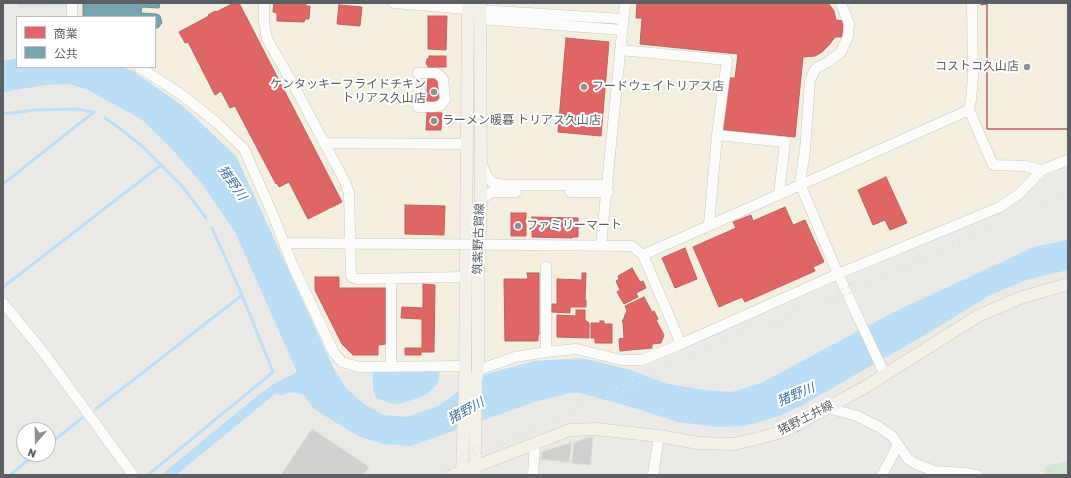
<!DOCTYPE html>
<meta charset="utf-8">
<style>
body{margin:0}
#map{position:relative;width:1071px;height:478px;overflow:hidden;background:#ebe9e5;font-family:Rubik,"Noto Sans JP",sans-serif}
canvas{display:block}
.frame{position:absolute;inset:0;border:4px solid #5b5f63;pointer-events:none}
.legend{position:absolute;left:16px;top:16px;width:140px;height:52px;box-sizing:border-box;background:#fff;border:1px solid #bdbfc1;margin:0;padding:5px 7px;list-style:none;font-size:12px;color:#5b5f63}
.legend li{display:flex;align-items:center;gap:8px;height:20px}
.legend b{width:20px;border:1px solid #bdbfc1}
.north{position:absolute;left:16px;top:422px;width:40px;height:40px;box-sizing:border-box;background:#fff;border:1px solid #bdbfc1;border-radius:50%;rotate:200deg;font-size:11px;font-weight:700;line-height:16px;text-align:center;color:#5b5f63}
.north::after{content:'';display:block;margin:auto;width:14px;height:18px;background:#8d8f90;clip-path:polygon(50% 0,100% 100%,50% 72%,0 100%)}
</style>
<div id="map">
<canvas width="1071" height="478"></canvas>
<div class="frame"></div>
<ul class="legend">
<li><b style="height:11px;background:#e06666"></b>商業</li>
<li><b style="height:11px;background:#76a5af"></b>公共</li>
</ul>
<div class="north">N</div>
</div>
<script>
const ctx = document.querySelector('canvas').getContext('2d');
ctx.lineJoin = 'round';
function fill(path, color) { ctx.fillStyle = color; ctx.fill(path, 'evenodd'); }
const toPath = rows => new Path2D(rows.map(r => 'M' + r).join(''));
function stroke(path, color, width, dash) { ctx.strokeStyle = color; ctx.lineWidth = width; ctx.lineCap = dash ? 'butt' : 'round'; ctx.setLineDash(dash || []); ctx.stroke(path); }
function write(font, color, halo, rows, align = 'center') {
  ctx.font = font + ' Rubik,"Noto Sans JP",sans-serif'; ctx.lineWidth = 4; ctx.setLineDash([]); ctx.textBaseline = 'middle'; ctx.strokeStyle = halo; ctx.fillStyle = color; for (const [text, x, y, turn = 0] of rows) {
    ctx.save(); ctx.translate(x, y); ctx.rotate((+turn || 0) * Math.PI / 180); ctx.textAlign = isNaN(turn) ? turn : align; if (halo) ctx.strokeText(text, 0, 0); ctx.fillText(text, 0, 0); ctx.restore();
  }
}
fill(toPath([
 [67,3,1068,3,1068,167,1048,175,1009,208,631,370,582,358,534,361,482,375,335,371,236,156,133,71,121,67,155,67,155,17,67,17]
]), '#f4eede');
fill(toPath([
 [18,3,67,3,67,6,18,7],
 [1068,461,1068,475,1046,475,1045,466]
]), '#d4e6d1');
fill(toPath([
 [17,58,17,67,121,67,133,71,183,106,236,156,335,371,346,388,364,404,384,415,407,417,438,406,482,375,534,361,582,358,631,370,668,384,705,390,732,392,761,383,894,312,1034,247,1068,240,1068,270,1029,279,990,295,930,332,801,406,779,416,745,426,718,427,678,422,628,406,580,393,571,393,537,401,411,446,383,444,358,436,314,409,304,395,291,392,282,395,275,394,176,475,161,475,257,396,275,383,297,372,235,232,202,184,171,148,141,119,86,89,69,84,46,85,3,92,3,61],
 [373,370,440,371,437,384,426,395,403,403,393,404,376,398,373,388]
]), '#badef5');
const shops = toPath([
 [234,3,239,3,342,202,308,219,289,182,279,187,277,183,276,184,235,106,230,108,221,91,215,95,188,42,185,43,179,32,209,16,208,15,215,11,216,12,234,3],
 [274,3,306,3,306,6,310,6,309,19,305,19,304,22,277,21,277,13,273,12,274,3],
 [637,3,828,3,834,11,836,20,843,21,842,37,835,37,829,45,822,52,815,56,803,57,795,137,723,130,728,78,735,78,738,54,640,44,642,18,636,18,637,3],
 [981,3,1068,3,1068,129,987,129,987,4,981,5,981,3],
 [982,3,1068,3,1068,129,987,129,987,4,982,4,982,3],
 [339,5,362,7,360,26,337,24,339,5],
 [428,16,447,16,446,50,428,49,428,16],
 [566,38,609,42,601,136,558,132,566,38],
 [429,56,446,56,446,67,437,67,435,69,429,69,426,63,427,59,429,58,429,56],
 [428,78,437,78,440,80,440,101,426,104,428,78],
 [427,112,442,113,441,130,426,130,427,112],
 [886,177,907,223,890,230,885,220,873,225,858,190,886,177],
 [405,205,445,206,444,235,405,234,405,205],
 [785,207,793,225,805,220,824,262,813,267,815,271,745,302,742,297,719,307,693,247,736,228,733,222,751,215,753,221,785,207],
 [511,213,526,213,526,236,511,236,511,213],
 [532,217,578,218,578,237,573,237,572,238,532,237,532,217],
 [685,248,697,279,675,288,662,258,685,248],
 [632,268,640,282,643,281,646,288,636,293,638,297,624,304,617,292,620,290,616,281,619,279,618,276,632,268],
 [527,273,539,273,539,335,538,335,538,341,505,341,504,279,528,279,527,273],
 [582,273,586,273,585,300,586,300,586,307,570,307,570,313,551,312,552,304,557,304,557,279,582,280,582,273],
 [315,277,339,277,339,288,386,288,386,344,378,345,378,355,353,355,342,344,315,290,315,277],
 [423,284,435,285,434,352,421,352,421,355,405,355,405,348,422,348,422,319,401,318,402,307,423,308,423,284],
 [644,297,652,312,654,311,658,319,656,320,664,335,661,343,652,344,652,348,620,351,619,339,624,338,623,322,622,322,627,311,625,306,644,297],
 [576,310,585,310,585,320,589,323,589,338,557,337,557,315,576,316,576,310],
 [600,321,604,321,604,324,612,324,612,343,595,343,595,338,591,338,591,323,600,323,600,321]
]);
fill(shops, '#e06666');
stroke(shops, '#b86465', 1);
const public = toPath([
 [83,3,160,3,159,8,142,7,141,13,157,14,160,16,162,23,158,28,155,28,155,17,83,17,83,3]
]);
fill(public, '#76a5af');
stroke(public, '#6e9098', 1);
stroke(toPath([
 [3,114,35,110,77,109,94,112],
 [105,118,122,130,142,146,182,186,206,218],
 [3,184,94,112],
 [212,228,242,295],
 [3,287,161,165],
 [96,409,242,295,273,372,148,475],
 [48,445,82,418],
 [10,475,36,454]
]), '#badef5', 3);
const building = toPath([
 [312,429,369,467,363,475,281,475,312,429],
 [593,437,590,465,572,463,574,443,584,439,593,437],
 [571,443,569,462,541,459,542,452,571,443]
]);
fill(building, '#d1d0ce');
stroke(building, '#dad8d4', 1);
const minor = toPath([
 [72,3,72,17],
 [264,3,264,22,267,39,293,84,345,182,349,193,351,276,356,279,466,277],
 [394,3,467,9],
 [841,3,849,24,848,36,841,52,828,62,818,67,814,71,810,81,805,150,800,184,838,274,885,375],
 [972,3,973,78,971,100,969,110,993,165,1024,166,1042,170],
 [480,10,623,19],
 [480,19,622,30],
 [620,50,727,60,717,135,709,225],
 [139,67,182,95,217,123,244,149,273,215,293,266,334,353,342,362,359,367,465,366],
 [418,107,435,107,441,105,445,100,443,79,440,76,436,73,418,73],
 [717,135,785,142,779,194],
 [324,143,466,144],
 [482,164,486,175,493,183,506,185,608,185],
 [570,192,608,192],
 [481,199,492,192,516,192],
 [284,243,420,244],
 [526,245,632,246,643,255,681,344],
 [601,245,625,3],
 [643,255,969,110],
 [3,303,43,352,133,475],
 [546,352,546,267],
 [391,365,391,279],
 [478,370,515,357,546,352,576,349,621,360,642,360,681,344,838,274,1000,207,1019,194,1042,170,1068,160],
 [828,408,857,416,879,427,892,436,908,459,916,464,934,471,965,473,977,475],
 [533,475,535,444],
 [653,475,659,436],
 [882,475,898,445]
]);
const major = toPath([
 [475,474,476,381,478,370,478,275,481,199,480,3],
 [453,475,570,430,596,429,659,436,698,443,734,444,760,438,787,430,867,386,978,316,1020,298,1068,284],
 [462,475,465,381,468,3]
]);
stroke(minor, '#c7c8c7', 11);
stroke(major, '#d2c8b4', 13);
stroke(minor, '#fcfcfb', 10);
stroke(major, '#f2f0e8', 12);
stroke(toPath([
 [412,475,1068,192],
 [431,475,987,233]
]), '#e2e2e2', 3, [1, 5]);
const minorBridge = toPath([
 [420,244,526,245]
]);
stroke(minorBridge, '#c7c8c7', 11, []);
stroke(minorBridge, '#fcfcfb', 10);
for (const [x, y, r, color] of [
 [1027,67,4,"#8d8f90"],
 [584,87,4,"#8d8f90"],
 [434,92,4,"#8d8f90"],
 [434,121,4,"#8d8f90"],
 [518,226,4,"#8d8f90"]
]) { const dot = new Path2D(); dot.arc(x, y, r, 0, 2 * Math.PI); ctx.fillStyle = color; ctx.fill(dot); stroke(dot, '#fff', 1.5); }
write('12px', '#5b5f63', '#fff', [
 ["コストコ久山店",1019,67,"right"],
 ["ケンタッキーフライドチキン",426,85,"right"],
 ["トリアス久山店",426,99,"right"],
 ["フードウェイトリアス店",592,87],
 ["ラーメン暖暮 トリアス久山店",442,121],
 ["ファミリーマート",526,226]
], 'left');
write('12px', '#5b5f63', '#fff', [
 ["筑紫野古賀線",479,239,-88],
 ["猪野土井線",806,418,-27]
]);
write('italic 13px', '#4076a5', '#fff', [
 ["猪野川",232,183,55],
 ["猪野川",796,395,-23],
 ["猪野川",466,411,-29]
]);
</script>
